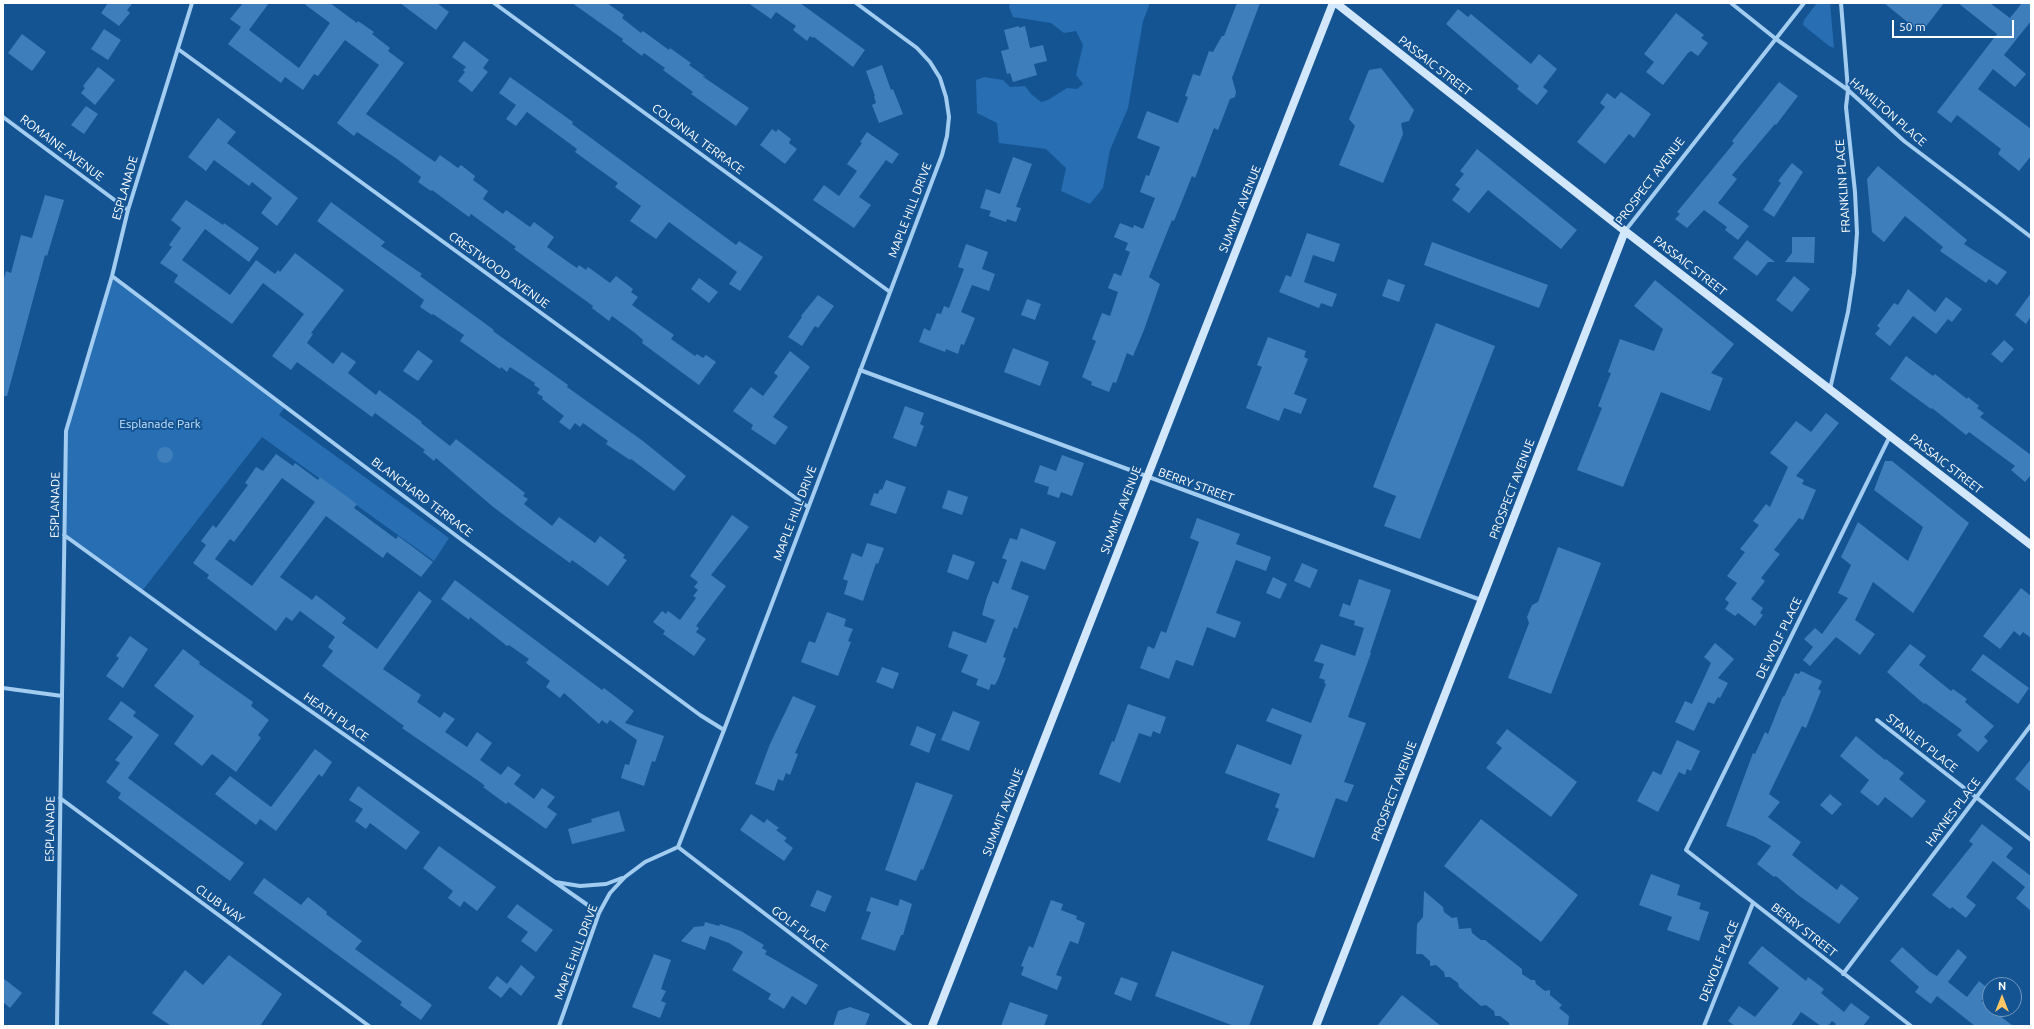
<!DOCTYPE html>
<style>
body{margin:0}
#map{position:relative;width:2034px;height:1029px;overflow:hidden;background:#145493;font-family:Ubuntu,sans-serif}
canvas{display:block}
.frame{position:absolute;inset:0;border:4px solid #fff;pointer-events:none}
.north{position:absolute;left:1982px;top:977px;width:40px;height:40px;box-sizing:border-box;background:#145493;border:1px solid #7298be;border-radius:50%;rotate:0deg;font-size:11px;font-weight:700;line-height:16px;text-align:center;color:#fff}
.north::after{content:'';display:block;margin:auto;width:14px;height:18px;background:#ffc864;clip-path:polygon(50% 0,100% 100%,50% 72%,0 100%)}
.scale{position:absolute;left:1892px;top:20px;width:122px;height:18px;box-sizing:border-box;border:2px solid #fff;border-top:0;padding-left:5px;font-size:12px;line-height:14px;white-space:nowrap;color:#fff;-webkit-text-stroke:3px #145493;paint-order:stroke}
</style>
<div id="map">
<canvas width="2034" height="1029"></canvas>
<div class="frame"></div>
<div class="north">N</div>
<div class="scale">50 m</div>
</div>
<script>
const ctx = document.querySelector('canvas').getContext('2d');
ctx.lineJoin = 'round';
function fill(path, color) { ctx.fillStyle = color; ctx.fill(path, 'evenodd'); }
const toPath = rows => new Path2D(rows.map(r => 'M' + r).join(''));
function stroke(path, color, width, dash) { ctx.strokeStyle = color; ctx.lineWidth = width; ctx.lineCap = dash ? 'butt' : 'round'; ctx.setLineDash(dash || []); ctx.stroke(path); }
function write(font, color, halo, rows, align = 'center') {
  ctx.font = font + ' Ubuntu,sans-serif'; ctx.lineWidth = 4; ctx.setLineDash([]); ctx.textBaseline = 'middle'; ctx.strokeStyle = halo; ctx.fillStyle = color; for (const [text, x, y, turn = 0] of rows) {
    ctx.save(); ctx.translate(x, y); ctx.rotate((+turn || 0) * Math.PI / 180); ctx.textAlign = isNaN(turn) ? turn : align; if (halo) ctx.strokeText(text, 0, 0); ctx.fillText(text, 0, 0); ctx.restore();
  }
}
fill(toPath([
 [1010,3,1150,3,1143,21,1128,108,1110,150,1103,188,1090,204,1061,191,1066,168,1046,149,999,143,997,123,977,113,976,80,984,77,1003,80,1010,87,1025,86,1031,94,1041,102,1048,100,1067,88,1077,89,1083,84,1076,75,1083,45,1076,31,1064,33,1051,23,1013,17,1009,7],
 [1817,3,1830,3,1834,48,1829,46,1803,25,1804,20],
 [112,276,285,407,279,415,449,538,434,561,262,437,142,591,64,535,66,431]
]), '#276eb2');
fill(toPath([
 [108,3,133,3,127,10,130,13,119,26,101,13],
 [243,3,269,3,249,30,299,68,330,23,303,3,330,3,357,23,358,21,374,32,372,34,390,48,388,51,404,63,366,114,435,162,440,155,458,168,461,165,475,176,473,180,488,191,483,199,503,214,506,210,530,227,534,222,554,237,547,247,571,264,577,268,579,265,586,270,588,267,610,283,616,276,633,289,631,292,638,297,632,305,674,335,671,339,695,356,697,354,703,358,706,355,716,362,699,385,642,343,643,340,635,333,612,316,609,321,592,308,593,306,514,249,516,247,471,214,469,217,432,190,431,191,418,182,421,177,397,159,357,132,354,136,337,123,379,65,345,40,318,76,314,74,303,90,285,77,281,83,228,44,241,27,230,19],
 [400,3,437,3,449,12,436,30],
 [572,3,607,3,624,15,622,18,641,33,643,31,669,50,670,48,691,63,689,65,706,77,702,76,749,108,736,126,691,94,693,92,663,70,665,68,644,53,642,56,622,41,623,39],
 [748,3,800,3,865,50,853,67,814,37,813,38,810,36,807,41,793,30,796,26,776,12,771,19],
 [1237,3,1260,3,1232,78,1236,92,1235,97,1230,99,1218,130,1214,128,1195,178,1192,176,1174,221,1172,220,1149,277,1160,284,1144,330,1133,356,1127,353,1116,383,1113,382,1109,392,1091,385,1092,382,1082,377,1096,341,1092,339,1102,313,1110,316,1118,292,1108,288,1114,273,1121,276,1130,252,1125,250,1128,243,1114,237,1120,223,1133,228,1134,225,1143,229,1155,198,1140,192,1146,175,1149,176,1160,147,1137,138,1147,111,1178,123,1188,97,1185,96,1193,74,1200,76,1209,51,1213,52,1222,36,1224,36],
 [1884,3,1944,3,1921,33],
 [1958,3,1990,3,2010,18,2022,3,2031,3,2031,21,2004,55,2026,74,2015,87,1993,69,1978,89,2031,129,2031,156,2019,171,1998,154,2001,149,1957,115,1951,123,1937,112,1997,34],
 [1458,9,1468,17,1471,14,1531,64,1539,54,1557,69,1543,87,1548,91,1537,105,1517,89,1519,86,1446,24],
 [1676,13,1704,35,1701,38,1708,43,1698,56,1691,51,1688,53,1663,85,1646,72,1654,62,1644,54],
 [1019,26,1019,28,1025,26,1030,48,1043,45,1047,61,1034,64,1037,75,1013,82,1010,73,1007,74,1001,51,1009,49,1004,30],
 [104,29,121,40,108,60,91,49],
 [22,34,46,52,32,71,8,53],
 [464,41,489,60,483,68,488,72,472,92,458,81,465,72,463,70,466,67,452,57],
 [882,65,891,90,893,89,903,114,879,123,872,105,876,103,874,96,875,96,866,71],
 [98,67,115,80,95,105,81,93,85,88,83,86],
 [1381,68,1414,110,1409,121,1401,123,1403,134,1383,183,1339,165,1355,126,1349,119,1369,70],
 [510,77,573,122,572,124,736,245,739,241,763,257,740,291,729,284,737,272,669,222,656,239,630,221,641,206,615,187,618,183,575,152,577,149,527,112,516,126,506,119,516,105,499,93],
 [1779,82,1798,96,1776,125,1775,124,1732,175,1737,179,1718,203,1749,226,1738,240,1725,230,1727,227,1704,210,1687,228,1675,219,1680,214,1677,212,1734,143,1732,141],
 [1621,92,1651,114,1634,138,1629,134,1605,164,1577,142,1605,107,1600,103,1607,93,1615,99],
 [86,106,98,114,84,134,71,125],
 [218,118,236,132,227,143,298,198,277,226,261,213,272,198,252,182,249,186,214,160,206,171,188,157],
 [772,129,776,132,778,129,791,139,789,143,797,149,785,164,760,145],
 [867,132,899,154,892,164,886,160,859,197,871,205,854,228,813,200,824,185,839,196,857,171,847,164,862,143,860,142],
 [1477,149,1577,230,1561,249,1488,190,1469,213,1452,200,1460,189,1455,185,1464,174,1460,171],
 [1013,157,1032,164,1016,207,1021,208,1016,222,1007,219,1006,222,989,216,991,211,980,208,986,189,1000,194],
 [1792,163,1803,172,1774,217,1763,210,1781,183,1778,181],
 [1878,166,1967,240,1964,244,2007,272,1997,285,1989,279,1986,283,1940,251,1943,247,1905,216,1884,242,1872,232,1867,179],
 [45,195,64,200,47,256,45,255,7,396,3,396,3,282,6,271,11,273,21,235,32,238],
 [186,200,223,225,224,223,259,248,249,262,205,229,182,260,230,295,256,260,275,274,278,270,280,272,295,253,344,290,311,333,313,334,307,343,333,364,342,352,356,362,348,373,376,395,379,390,422,422,421,423,450,446,456,439,525,493,523,496,528,499,524,504,552,526,559,517,595,543,600,536,625,555,623,558,627,560,608,586,572,560,570,563,521,528,492,506,436,458,434,461,423,452,425,450,375,413,372,417,297,362,291,370,272,356,304,314,263,283,232,324,174,282,178,275,160,263,172,247,169,245,181,228,171,220],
 [331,202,385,242,381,246,422,274,420,276,494,330,493,331,568,385,567,387,643,441,686,476,674,491,631,459,630,460,606,444,608,441,583,423,580,427,575,423,570,430,559,422,564,416,542,399,543,397,537,393,540,389,534,385,535,383,510,367,507,372,501,367,500,369,460,341,464,335,433,314,432,315,420,307,424,300,317,221],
 [1307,233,1340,244,1334,262,1313,255,1304,282,1337,294,1332,307,1321,303,1319,308,1279,292,1286,275,1291,277],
 [1792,237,1815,237,1814,263,1785,262,1792,253],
 [1747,240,1775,262,1768,262,1757,276,1733,258],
 [1432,242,1548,285,1539,308,1424,265],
 [966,244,988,252,982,269,995,274,989,291,972,285,961,312,975,318,964,345,961,344,958,354,946,349,945,352,919,342,924,328,930,331,937,313,941,314,944,306,949,308,964,269,958,267],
 [1794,276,1810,289,1792,312,1776,300],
 [699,278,718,292,709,303,691,289],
 [1388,279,1405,285,1399,302,1382,296],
 [1655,280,1734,344,1711,373,1723,378,1710,411,1661,392,1623,487,1577,470,1602,408,1598,406,1611,373,1608,372,1620,339,1654,351,1663,329,1634,306],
 [1908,289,1935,312,1946,297,1962,309,1952,322,1948,319,1936,334,1913,316,1890,346,1875,334,1880,328,1877,326,1894,303,1898,305],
 [2031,293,2031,316,2026,324,2015,315],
 [818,295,834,306,818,328,815,326,802,346,788,337,802,317,801,316],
 [1027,299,1041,304,1035,320,1021,315],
 [1436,323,1495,346,1420,539,1384,526,1396,496,1373,487],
 [1268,337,1306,351,1304,357,1308,359,1294,394,1307,399,1301,414,1284,408,1279,421,1246,408,1262,367,1257,365],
 [2004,340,2014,349,2002,363,1991,354],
 [1013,348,1049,362,1040,386,1004,372],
 [418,350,433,361,418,381,403,371],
 [790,351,810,367,773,417,788,427,775,445,751,429,753,425,733,411,751,387,763,396,778,376,774,373],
 [1906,356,1933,376,1935,374,1967,399,1968,397,1979,406,1977,408,1984,413,1980,417,2031,455,2031,475,2025,482,2011,470,2015,466,1969,432,1966,435,1932,408,1931,409,1890,379],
 [905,406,924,413,920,424,924,426,916,447,893,438],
 [1826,413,1839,423,1796,476,1804,480,1802,484,1816,490,1803,520,1799,518,1774,550,1780,554,1761,578,1765,581,1751,599,1763,608,1760,613,1763,615,1755,626,1738,613,1735,616,1725,609,1729,603,1725,599,1737,583,1727,576,1745,552,1740,549,1759,525,1753,521,1766,504,1770,507,1788,467,1770,453,1796,421,1811,432],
 '157 455a8 8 0 1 1 16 0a8 8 0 1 1-16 0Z',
 [276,454,293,466,295,463,318,480,320,477,357,504,354,508,396,539,398,536,433,562,421,577,387,552,383,558,326,516,280,577,312,600,316,595,346,618,342,623,377,649,419,591,432,601,383,669,421,695,417,702,440,718,444,712,455,719,445,732,467,747,477,732,492,743,480,760,501,775,508,766,521,775,514,784,534,799,542,788,555,797,547,807,557,814,546,829,508,802,506,804,483,787,485,786,480,782,402,728,404,726,322,666,333,651,328,647,335,637,300,611,292,621,286,617,276,631,207,578,209,575,193,563,206,545,201,541,213,525,216,528,248,485,245,483,256,467,263,471],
 [282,478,315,502,252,586,215,559,230,539,234,542],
 [1062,455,1084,463,1072,496,1061,492,1059,498,1047,494,1049,487,1034,482,1040,465,1056,471],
 [1885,461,1892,461,1969,523,1913,613,1873,582,1855,620,1875,634,1860,655,1836,637,1810,666,1803,660,1813,647,1804,639,1815,628,1822,634,1848,598,1838,593,1851,565,1841,557,1858,522,1908,561,1923,527,1874,490],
 [886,480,906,487,896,514,870,505,874,493,878,494,880,489,882,490],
 [948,490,968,497,962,515,942,508],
 [732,515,749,527,711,575,726,586,696,626,699,628,696,632,706,639,694,656,663,634,665,631,653,622,662,611,666,614,668,611,680,620,696,598,693,596,698,590,694,587,698,582,690,576],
 [1197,518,1240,534,1236,544,1271,557,1266,571,1236,560,1216,613,1241,622,1235,638,1207,627,1193,666,1176,660,1169,679,1140,668,1148,646,1154,649,1161,631,1166,633,1199,542,1190,538],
 [1021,528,1056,542,1045,570,1021,561,1011,589,1029,596,1017,629,1014,627,1003,657,1006,658,999,677,995,685,991,684,989,690,976,685,978,679,961,672,968,655,948,647,953,631,986,643,995,620,982,615,986,600,993,581,998,584,1007,560,1002,558,1010,538,1017,540],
 [867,543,884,548,878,564,876,563,863,601,844,594,848,581,843,579,852,553,862,557],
 [1558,547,1601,563,1551,694,1508,678,1529,623,1527,617,1532,605,1538,602],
 [953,554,975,562,968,580,947,572],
 [1302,563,1318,570,1310,588,1294,581],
 [1273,577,1287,584,1280,599,1266,593],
 [1359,579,1391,590,1370,653,1371,653,1348,717,1366,723,1344,782,1354,785,1347,802,1336,798,1314,858,1267,840,1279,809,1275,807,1280,794,1225,773,1237,744,1291,765,1302,735,1266,721,1272,708,1311,723,1326,684,1324,683,1325,680,1319,678,1324,664,1314,661,1321,644,1355,656,1364,628,1354,625,1355,621,1339,616,1343,603,1350,606],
 [455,580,602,690,604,688,634,711,625,723,664,736,655,762,652,761,644,786,621,778,625,764,629,765,637,740,610,720,607,724,602,720,599,724,564,693,560,698,546,687,550,681,526,663,529,659,509,645,507,646,470,617,469,620,441,599],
 [2021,588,2031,596,2031,638,2023,632,2020,636,2014,631,2000,649,1983,636],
 [827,612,846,619,844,626,853,629,848,641,851,642,838,676,801,662,809,641,815,643],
 [130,636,148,649,123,688,106,676,119,658,116,656],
 [1715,643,1734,659,1718,678,1728,683,1720,698,1718,697,1714,704,1708,702,1694,731,1675,722,1685,701,1692,704,1711,663,1704,657],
 [1910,644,1926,656,1919,665,1951,691,1953,689,1967,699,1965,702,1994,726,1984,737,1988,741,1978,752,1957,735,1962,730,1925,703,1924,704,1887,672],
 [183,649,200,662,199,664,253,702,251,706,269,720,258,735,261,738,236,772,212,754,202,766,174,744,194,716,154,686],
 [1983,654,2029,688,2018,704,1971,670],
 [882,667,899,673,893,689,876,682],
 [1801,671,1822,681,1818,689,1821,691,1806,728,1802,726,1769,794,1780,802,1768,817,1801,842,1792,855,1837,890,1841,884,1859,898,1839,924,1798,895,1776,876,1774,877,1757,864,1771,846,1755,837,1726,826,1753,753,1755,754,1765,732,1768,734,1783,696,1784,697,1795,673,1799,674],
 [793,696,816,706,795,753,798,754,790,775,786,773,783,781,778,779,774,791,755,784,770,744],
 [121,701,136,712,133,716,159,735,128,778,244,863,230,881,118,798,121,793,106,782,120,763,115,760,133,737,108,719],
 [1128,704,1166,717,1160,734,1153,731,1151,737,1139,733,1120,783,1099,774,1112,741,1114,742],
 [953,711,980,722,969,751,941,740],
 [917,726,936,734,929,753,910,745],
 [1507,729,1577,782,1551,817,1486,768,1502,748,1496,743],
 [1856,736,1885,760,1886,759,1904,773,1899,779,1926,801,1912,818,1885,797,1878,806,1860,792,1869,780,1840,756],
 [1677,740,1700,751,1691,771,1687,769,1685,775,1679,772,1658,812,1637,801,1653,771,1661,775],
 [315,749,332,762,322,777,319,774,276,831,260,819,256,825,215,794,230,776,271,807],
 [2031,759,2031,792,2015,779],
 [916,782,953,795,923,870,921,869,916,881,885,870],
 [358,786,420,832,406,850,370,823,366,829,355,821,363,809,349,800],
 [1830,794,1842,804,1832,815,1820,805],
 [619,811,625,831,572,844,568,829,592,822,591,819],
 [751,814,764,823,767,819,779,828,776,830,787,838,784,841,793,848,784,861,740,830],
 [1481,819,1578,895,1541,942,1444,866],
 [1982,824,2013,848,2006,857,2031,876,2031,911,2016,898,2025,887,1993,861,1966,897,1976,905,1966,918,1952,907,1950,909,1932,895,1973,844,1969,841],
 [439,846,496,887,477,911,464,901,460,907,448,898,453,891,423,868],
 [1651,874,1680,885,1677,895,1701,903,1699,909,1709,912,1699,941,1667,930,1672,917,1639,905],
 [264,878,301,905,308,897,327,912,326,914,362,941,355,949,432,1005,421,1020,400,1005,402,1002,253,893],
 [817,890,832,896,825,912,810,906],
 [1424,891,1443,907,1444,912,1452,918,1457,917,1459,929,1471,928,1472,933,1481,940,1485,940,1522,969,1522,974,1531,980,1535,980,1536,984,1545,991,1550,990,1550,995,1562,1005,1559,1008,1569,1016,1568,1026,1509,1026,1509,1023,1500,1016,1495,1016,1494,1011,1486,1005,1481,1006,1459,987,1458,983,1450,977,1445,977,1444,972,1436,965,1430,966,1430,961,1422,954,1416,954,1417,924,1423,917],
 [871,897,898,906,900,899,912,904,903,935,901,935,895,951,861,939,871,912,866,911],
 [1051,900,1063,904,1061,910,1077,916,1076,919,1085,923,1078,944,1070,941,1056,975,1062,977,1057,990,1021,975,1024,967,1021,966,1029,946,1033,948],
 [517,904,553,930,536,952,521,941,528,932,507,917],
 [705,922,719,926,720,924,741,931,764,945,762,948,767,951,765,954,818,985,806,1005,792,996,784,1009,768,999,771,994,732,970,743,952,729,943,710,936,705,950,681,941,694,927,704,926],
 [1762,946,1806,981,1808,977,1824,989,1821,993,1844,1012,1851,1003,1870,1017,1863,1026,1834,1026,1836,1024,1832,1021,1828,1026,1821,1026,1801,1012,1791,1026,1735,1026,1728,1021,1739,1006,1755,1017,1779,988,1748,963],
 [1902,947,1930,972,1937,976,1958,949,1967,957,1948,982,1967,997,1979,981,1990,990,1981,1001,2013,1026,1975,1026,1937,996,1931,1004,1915,992,1919,987,1890,961],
 [1172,951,1264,986,1249,1026,1234,1026,1155,996],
 [654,954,671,960,661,989,666,991,661,1001,666,1003,660,1018,632,1007],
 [229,955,282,994,260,1026,171,1026,152,1013,185,970,203,985],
 [521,965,535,977,521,996,510,987,501,998,488,988,497,976,507,984],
 [1121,977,1138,983,1131,1001,1114,994],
 [3,978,22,993,10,1008,3,1002],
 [1402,995,1441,1026,1377,1026],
 [1010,1002,1048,1015,1044,1026,1001,1026],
 [850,1007,870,1014,865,1026,833,1026,838,1011]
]), '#3d7ebb');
stroke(toPath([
 [494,3,890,292],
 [1731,3,1776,39,1848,90,1904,141,2031,237],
 [178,49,808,507],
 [3,117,128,210],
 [1625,231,1804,3],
 [112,276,462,540,700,715,724,730],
 [860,370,1481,600],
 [1830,389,1848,312,1854,273,1857,233,1855,192,1846,107,1848,90,1841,3],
 [1890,436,1686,850,1911,1026],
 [64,535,205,637,599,913],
 [3,688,62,696],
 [1877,720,2031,840],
 [60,798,369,1026],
 [678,847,911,1026],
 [555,882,580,886,606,884,622,878],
 [1843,974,2031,725],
 [57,1026,66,431,112,276,128,210,192,3],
 [559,1026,599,913,610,893,625,877,645,862,678,847,724,730,942,155,947,136,949,117,946,97,940,78,930,62,917,48,856,3],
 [1704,1026,1753,903]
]), '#a3ccf1', 4);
stroke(toPath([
 [1336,3,1625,231,2031,545],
 [932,1026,1333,3],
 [1316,1026,1625,231]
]), '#d2e7fc', 8);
write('12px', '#fff', '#145493', [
 ["PASSAIC STREET",1435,66,38],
 ["HAMILTON PLACE",1888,112,41],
 ["COLONIAL TERRACE",698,139,36],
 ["ROMAINE AVENUE",62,148,37],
 ["PROSPECT AVENUE",1650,181,-53],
 ["FRANKLIN PLACE",1843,186,-94],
 ["ESPLANADE",125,188,-74],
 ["SUMMIT AVENUE",1240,209,-68],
 ["MAPLE HILL DRIVE",910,210,-69],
 ["PASSAIC STREET",1690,266,38],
 ["CRESTWOOD AVENUE",499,270,36],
 ["PASSAIC STREET",1946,464,38],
 ["BERRY STREET",1196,485,20],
 ["PROSPECT AVENUE",1512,489,-69],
 ["BLANCHARD TERRACE",422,497,37],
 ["ESPLANADE",55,505,-89],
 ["SUMMIT AVENUE",1121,510,-69],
 ["MAPLE HILL DRIVE",795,513,-69],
 ["DE WOLF PLACE",1779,638,-64],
 ["HEATH PLACE",336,717,35],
 ["STANLEY PLACE",1922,743,38],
 ["PROSPECT AVENUE",1394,791,-69],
 ["SUMMIT AVENUE",1003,812,-69],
 ["HAYNES PLACE",1953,812,-53],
 ["ESPLANADE",50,829,-89],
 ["CLUB WAY",220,904,36],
 ["GOLF PLACE",800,929,37],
 ["BERRY STREET",1804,930,38],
 ["MAPLE HILL DRIVE",576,952,-69],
 ["DEWOLF PLACE",1719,961,-68]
]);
write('12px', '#cae4fc', '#145493', [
 ["Esplanade Park",160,424]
]);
</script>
